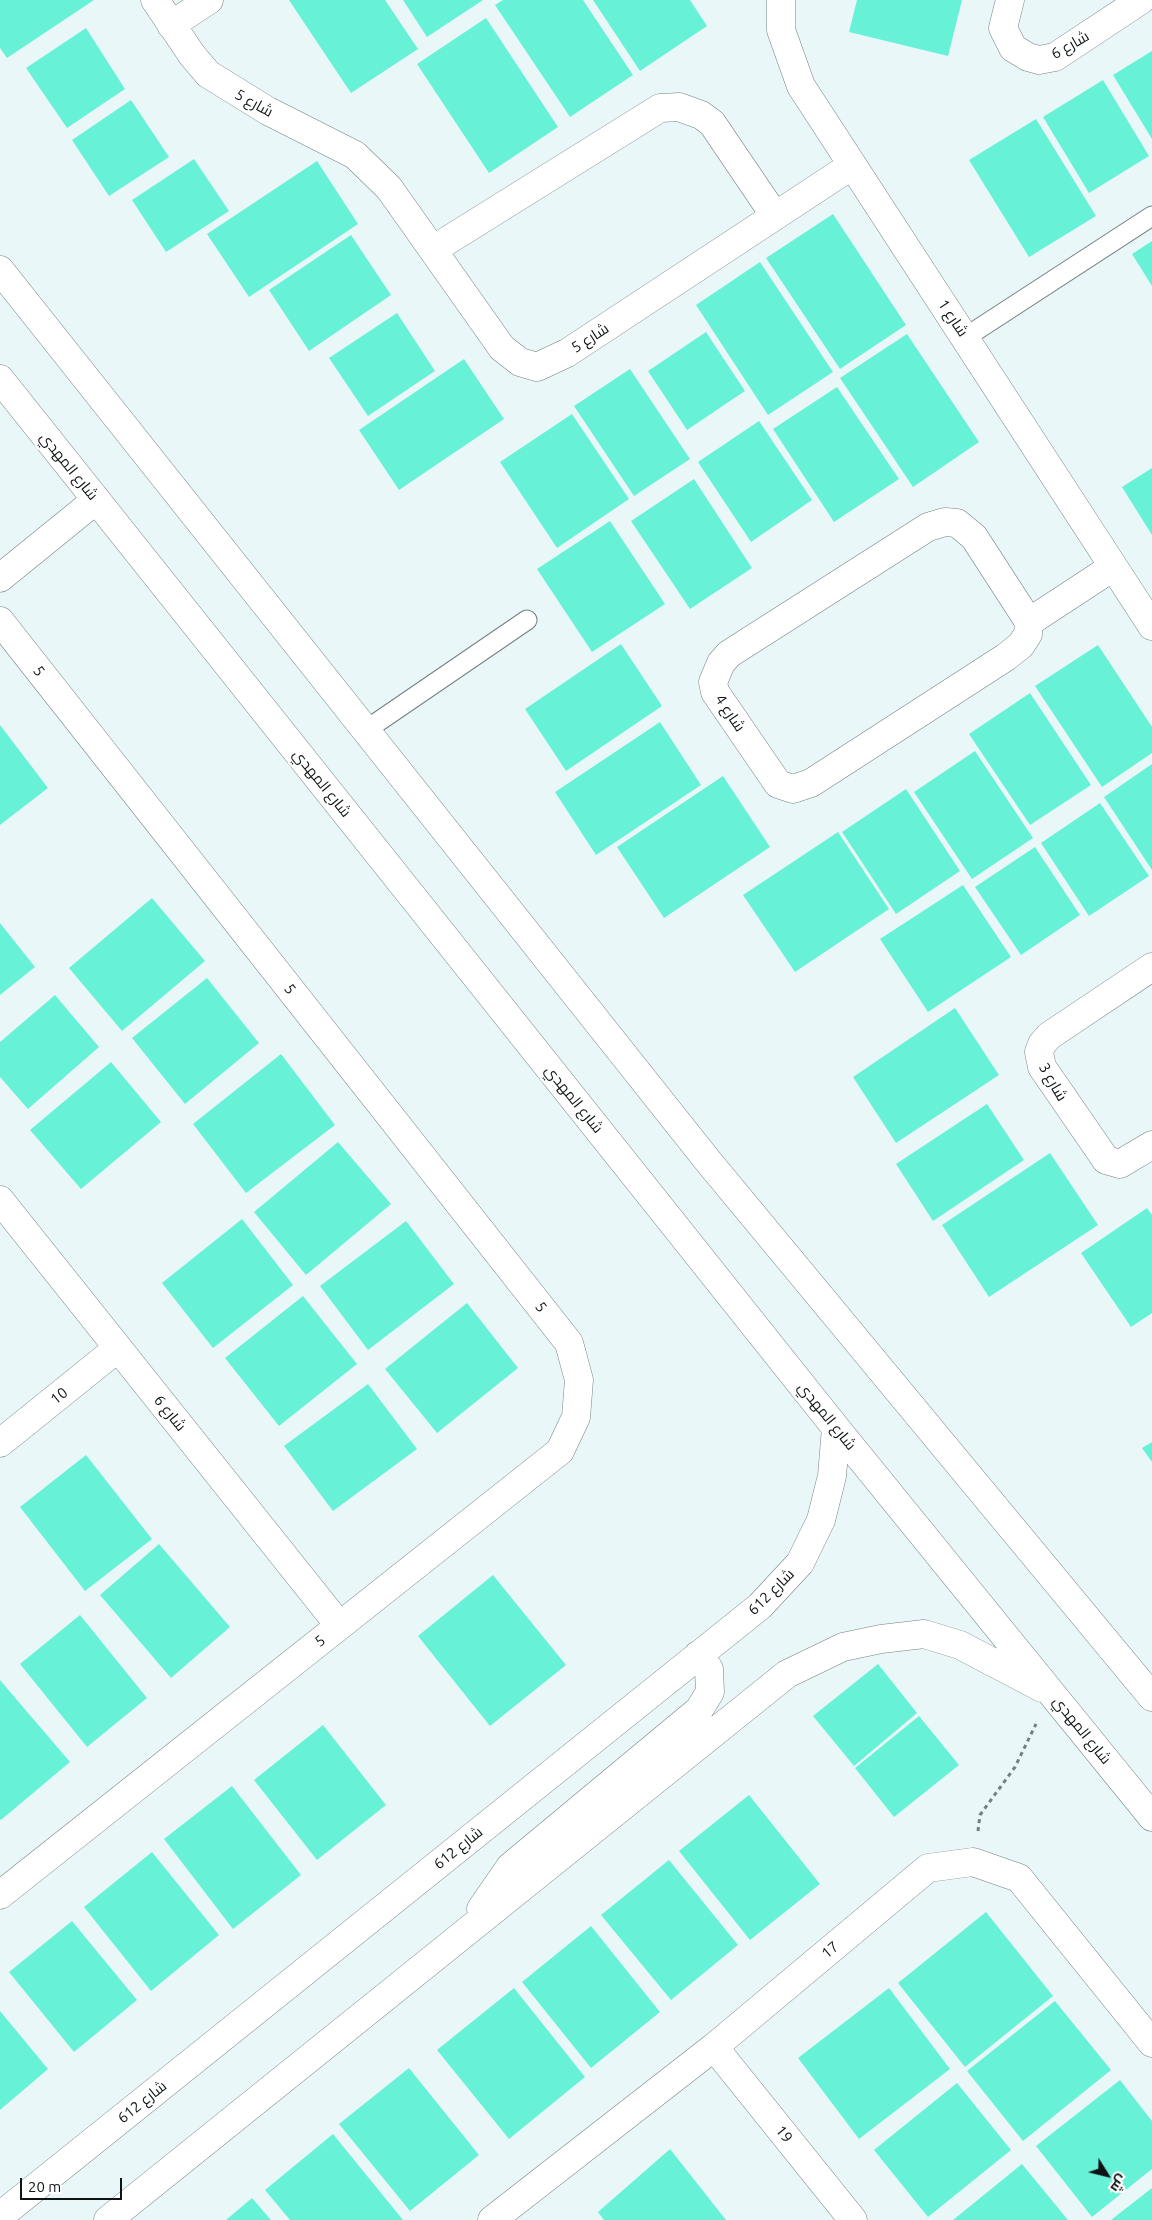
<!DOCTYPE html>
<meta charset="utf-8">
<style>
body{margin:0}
#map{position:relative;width:1152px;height:2220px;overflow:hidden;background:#e9f7f9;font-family:Ubuntu,Cairo,sans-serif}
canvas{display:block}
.north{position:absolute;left:1082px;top:2150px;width:50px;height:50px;-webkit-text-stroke:4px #fff;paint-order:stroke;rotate:126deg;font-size:14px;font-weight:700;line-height:20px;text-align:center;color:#0e1314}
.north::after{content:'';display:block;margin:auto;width:18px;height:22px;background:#0e1314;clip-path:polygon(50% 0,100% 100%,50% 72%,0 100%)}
.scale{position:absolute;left:20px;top:2178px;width:102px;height:22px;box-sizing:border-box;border:2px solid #0e1314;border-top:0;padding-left:6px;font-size:15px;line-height:18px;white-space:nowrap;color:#0e1314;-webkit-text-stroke:4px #fff;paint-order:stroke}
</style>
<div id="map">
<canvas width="1152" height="2220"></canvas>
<div class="north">ش</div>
<div class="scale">20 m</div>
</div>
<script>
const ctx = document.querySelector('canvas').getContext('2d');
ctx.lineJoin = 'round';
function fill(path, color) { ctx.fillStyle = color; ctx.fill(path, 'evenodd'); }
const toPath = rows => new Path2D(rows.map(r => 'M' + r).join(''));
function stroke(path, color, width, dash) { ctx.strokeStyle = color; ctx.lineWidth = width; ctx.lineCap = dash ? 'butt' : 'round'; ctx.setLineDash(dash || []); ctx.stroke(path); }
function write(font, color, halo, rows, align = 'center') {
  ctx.font = font + ' Ubuntu,Cairo,sans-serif'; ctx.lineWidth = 5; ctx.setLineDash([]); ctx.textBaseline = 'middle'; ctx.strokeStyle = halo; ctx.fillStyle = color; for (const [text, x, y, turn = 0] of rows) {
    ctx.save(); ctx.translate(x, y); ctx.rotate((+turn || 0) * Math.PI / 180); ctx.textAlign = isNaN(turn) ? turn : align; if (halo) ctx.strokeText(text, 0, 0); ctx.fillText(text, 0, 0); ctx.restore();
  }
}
fill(toPath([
 [0,0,94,0,7,58,0,48],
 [289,0,385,0,418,49,351,93],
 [403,0,483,0,427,37],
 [503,0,583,0,633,75,570,117,495,5],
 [593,0,690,0,707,26,640,71],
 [857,0,962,0,948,56,849,32],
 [486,18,558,127,489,173,417,64],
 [86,28,125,89,67,128,26,68],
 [1152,51,1152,139,1113,75],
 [1103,80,1149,156,1089,193,1043,117],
 [131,100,169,157,109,196,72,140],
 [1036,119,1096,216,1029,257,969,160],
 [194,159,229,211,166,252,132,200],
 [317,161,358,224,249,297,207,234],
 [833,214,906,325,840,369,766,258],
 [351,235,391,295,309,351,269,290],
 [1152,241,1152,286,1132,254],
 [760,262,833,372,768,415,696,305],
 [397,313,435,371,368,416,329,358],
 [706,332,745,391,687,430,648,371],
 [907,334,979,442,913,487,840,378],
 [464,359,504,419,399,490,359,430],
 [630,369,690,459,634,496,574,406],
 [837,387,899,479,834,522,773,429],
 [572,414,629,499,557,548,500,462],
 [759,421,812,500,751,542,698,462],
 [1152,468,1152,535,1122,487],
 [694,479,752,568,690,609,631,521],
 [610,521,665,604,592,652,537,569],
 [621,644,662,706,566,771,525,709],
 [1098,645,1152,727,1152,753,1102,787,1035,686],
 [1030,693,1091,785,1030,825,969,734],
 [660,722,701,785,596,855,555,792],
 [0,725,48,788,0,825],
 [975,751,1033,838,972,879,914,792],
 [1152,764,1152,870,1104,797],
 [723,776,770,847,664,918,617,847],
 [906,789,960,871,896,914,842,832],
 [1100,803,1149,876,1089,916,1041,843],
 [838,832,889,909,795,972,743,895],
 [1035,847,1080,915,1021,955,975,887],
 [963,885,1011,957,928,1012,880,939],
 [152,898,205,961,122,1031,69,968],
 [0,923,35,967,0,995],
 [207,978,259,1043,185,1104,132,1038],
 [55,995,99,1047,28,1109,0,1077,0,1042],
 [955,1008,999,1075,896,1143,853,1077],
 [281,1054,335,1125,246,1193,193,1124],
 [111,1062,161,1122,81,1189,30,1130],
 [987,1104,1024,1160,933,1221,896,1164],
 [338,1142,391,1204,306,1275,254,1212],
 [1050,1153,1098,1225,989,1297,942,1225],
 [1147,1208,1152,1215,1152,1313,1131,1327,1081,1253],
 [242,1219,293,1285,213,1348,162,1283],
 [406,1221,454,1284,368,1350,320,1286],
 [303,1296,357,1364,279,1426,225,1358],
 [467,1303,518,1368,437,1433,385,1369],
 [368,1384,417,1449,333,1511,284,1446],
 [1152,1442,1152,1462,1142,1448],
 [86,1455,152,1539,85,1591,20,1507],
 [159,1544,230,1627,171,1678,100,1595],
 [493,1575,566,1665,490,1726,418,1636],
 [80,1615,147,1698,87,1747,20,1664],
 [878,1664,917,1713,854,1766,813,1716],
 [0,1680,70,1762,1,1820,0,1819],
 [919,1716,959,1765,894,1817,855,1768],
 [323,1725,386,1805,317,1860,254,1780],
 [232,1786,301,1875,233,1929,164,1839],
 [749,1795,820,1884,750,1940,679,1851],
 [152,1852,219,1935,151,1991,84,1907],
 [669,1860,738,1945,671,2000,601,1915],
 [986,1912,1053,1996,965,2067,898,1983],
 [72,1921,137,2000,74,2052,9,1972],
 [591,1926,660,2012,591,2068,522,1982],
 [514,1988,585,2077,509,2139,437,2050],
 [889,1988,950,2069,859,2139,798,2058],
 [1055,2001,1111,2070,1023,2141,967,2071],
 [0,2011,48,2069,0,2110],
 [409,2068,479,2155,410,2211,339,2124],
 [1120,2080,1152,2121,1152,2169,1092,2217,1036,2146],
 [957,2083,1011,2150,928,2217,874,2150],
 [333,2134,403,2220,290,2220,265,2190],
 [670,2149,726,2220,604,2220,598,2212],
 [1022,2164,1068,2220,953,2220],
 [1152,2188,1152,2220,1111,2220],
 [252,2198,271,2220,226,2220]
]), '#67f2d7');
const lane = toPath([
 [966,337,1152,216],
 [366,730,527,620]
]);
const street = toPath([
 [155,0,192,55,208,74,268,111,355,155,389,188,502,348,520,362,537,367,567,353,851,166],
 [781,0,781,30,801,86,1152,626],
 [1010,0,1003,28,1013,48,1028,57,1039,60,1055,57,1141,0],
 [171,25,209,0],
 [434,249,660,108,679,107,701,115,712,123,775,216],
 [945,522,957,523,974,537,1029,622,1028,634,1021,645,1006,657,811,783,793,789,778,784,715,692,713,682,721,663,729,654,928,527,945,522],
 [0,578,96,500],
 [0,621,569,1343,579,1380,576,1417,560,1451,0,1895],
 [1029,622,1113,567],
 [1152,967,1049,1036,1042,1044,1039,1052,1042,1067,1106,1160,1120,1164,1152,1145],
 [0,1200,339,1625],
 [0,1443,118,1348],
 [714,2047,853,2220],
 [492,2220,714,2047,928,1868,973,1862,1019,1878,1152,2043]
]);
const secondary = toPath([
 [0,270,708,1161,1152,1697],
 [0,379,836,1428,1152,1817],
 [481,1909,510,1867,699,1710,710,1692,709,1669,698,1655],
 [0,2216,760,1606,800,1563,821,1520,832,1476,836,1428],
 [108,2220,787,1674,843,1647,881,1639,924,1634,960,1645,1042,1688]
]);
stroke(lane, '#758183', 21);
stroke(street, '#758183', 29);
stroke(secondary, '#758183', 29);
stroke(toPath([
 [978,1831,980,1815,1015,1767,1036,1724]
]), '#767f80', 3, [4, 4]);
stroke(lane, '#fff', 19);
stroke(street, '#fff', 28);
stroke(secondary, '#fff', 28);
write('15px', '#0e1314', '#fff', [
 ["شارع 6",1070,45,-30],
 ["شارع 5",254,103,29],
 ["شارع 1",953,318,56],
 ["شارع 5",590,338,-33],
 ["شارع المهدي",69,466,51],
 ["5",39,671,52],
 ["شارع 4",730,713,56],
 ["شارع المهدي",322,783,51],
 ["5",290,989,52],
 ["شارع 3",1053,1082,60],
 ["شارع المهدي",574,1099,51],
 ["5",541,1307,52],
 ["10",59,1396,-39],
 ["شارع 6",170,1413,51],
 ["شارع المهدي",827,1416,51],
 ["شارع 612",771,1592,-45],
 ["5",320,1641,-38],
 ["شارع المهدي",1082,1730,51],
 ["شارع 612",458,1848,-39],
 ["17",830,1950,-40],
 ["شارع 612",142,2102,-39],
 ["19",784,2134,51]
]);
</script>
